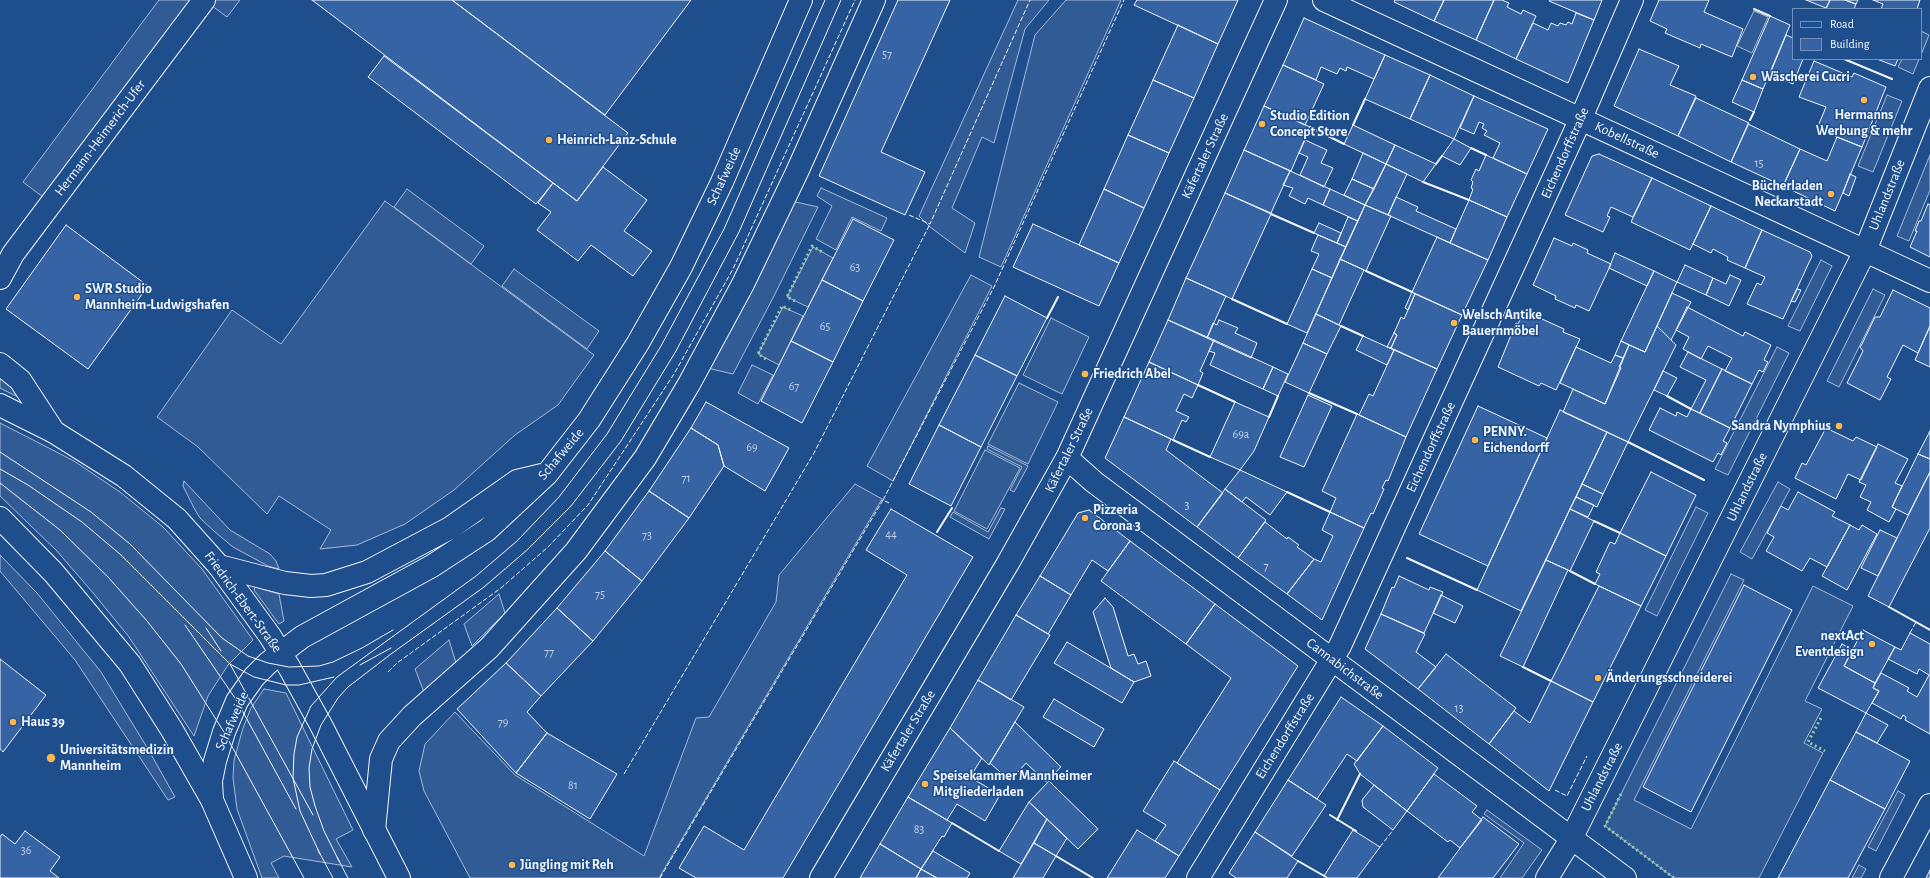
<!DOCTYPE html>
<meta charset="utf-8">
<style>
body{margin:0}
#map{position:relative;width:1930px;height:878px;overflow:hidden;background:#1f4e8c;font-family:"Alegreya Sans",sans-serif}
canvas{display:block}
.legend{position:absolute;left:1792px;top:8px;width:130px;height:52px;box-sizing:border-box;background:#1f4e8c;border:1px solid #7391ba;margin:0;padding:5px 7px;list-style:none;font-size:12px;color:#f2f6ff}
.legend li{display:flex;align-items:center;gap:8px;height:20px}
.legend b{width:20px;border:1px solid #7391ba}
</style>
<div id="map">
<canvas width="1930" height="878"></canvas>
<ul class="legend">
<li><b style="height:5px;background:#1f4e8c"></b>Road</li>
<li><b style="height:11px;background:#3563a3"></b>Building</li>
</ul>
</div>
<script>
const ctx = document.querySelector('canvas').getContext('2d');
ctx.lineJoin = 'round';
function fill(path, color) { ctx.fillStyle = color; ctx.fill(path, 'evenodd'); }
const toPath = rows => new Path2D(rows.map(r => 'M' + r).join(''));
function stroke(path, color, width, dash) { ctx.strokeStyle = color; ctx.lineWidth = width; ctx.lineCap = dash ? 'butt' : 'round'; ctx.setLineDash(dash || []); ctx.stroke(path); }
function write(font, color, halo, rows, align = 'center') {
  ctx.font = font + ' "Alegreya Sans",sans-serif'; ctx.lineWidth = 3; ctx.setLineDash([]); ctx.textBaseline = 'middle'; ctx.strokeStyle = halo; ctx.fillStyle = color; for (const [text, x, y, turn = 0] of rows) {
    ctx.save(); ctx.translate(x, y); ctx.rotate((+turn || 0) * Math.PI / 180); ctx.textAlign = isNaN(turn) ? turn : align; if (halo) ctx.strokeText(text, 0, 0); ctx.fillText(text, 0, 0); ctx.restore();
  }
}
const built = toPath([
 [159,0,204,0,51,203,23,182,159,0],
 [204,0,240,0,227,17,204,0],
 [1018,0,1049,0,1025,29,994,143,982,137,952,208,975,223,965,253,930,227,919,216,1018,0],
 [1066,0,1121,0,1001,267,979,257,1035,35,1066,0],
 [1754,11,1768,17,1752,53,1737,46,1754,11],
 [1921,31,1929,35,1921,55,1921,31],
 [1902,59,1919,59,1913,74,1898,67,1902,59],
 [1887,95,1902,101,1873,172,1858,166,1887,95],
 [1930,155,1930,190,1909,241,1897,236,1930,155],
 [821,188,887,218,881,231,852,217,836,250,816,239,832,206,817,196,821,188],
 [407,189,484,246,471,264,394,207,407,189],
 [385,201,594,355,558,405,515,435,454,490,405,524,357,545,320,549,331,530,279,496,267,514,198,447,157,417,232,310,281,344,385,201],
 [791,201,818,207,774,296,733,374,707,368,791,201],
 [813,247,833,258,808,307,787,297,813,247],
 [1821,260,1832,266,1800,331,1788,326,1821,260],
 [514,269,599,331,587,349,502,286,514,269],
 [971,275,992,286,893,481,867,466,971,275],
 [1873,289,1885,295,1839,387,1827,381,1873,289],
 [783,307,803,316,779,365,758,354,783,307],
 [1051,318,1089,337,1062,394,1023,375,1051,318],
 [1777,347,1789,353,1728,475,1715,469,1777,347],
 [752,365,773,375,758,404,738,393,752,365],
 [0,377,17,389,19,394,16,396,0,388,0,377],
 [1019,383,1058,402,1028,464,988,444,1019,383],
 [0,423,74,461,120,492,163,527,202,569,253,640,228,665,208,696,194,736,129,637,94,594,56,550,0,496,0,423],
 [988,446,1028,466,1014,492,1010,490,1022,467,987,449,988,446],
 [985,450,1020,468,987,529,954,511,985,450],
 [184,481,230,530,270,554,276,561,279,569,268,566,233,547,215,532,200,518,194,508,183,486,184,481],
 [1778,482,1790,489,1752,559,1740,552,1778,482],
 [855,484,882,499,659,878,470,878,424,791,419,771,425,744,455,712,515,775,644,856,696,718,709,717,776,602,779,575,855,484],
 [1696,507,1708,513,1657,616,1645,610,1696,507],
 [1001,508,1005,509,989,539,950,517,953,512,988,532,1001,508],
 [0,555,37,593,101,672,148,749,175,797,168,800,75,660,0,571,0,555],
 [1731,574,1744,580,1634,800,1691,829,1813,586,1853,606,1805,701,1822,709,1804,743,1823,753,1759,878,1674,878,1605,826,1731,574],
 [255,587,279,594,284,621,279,624,254,590,255,587],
 [499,594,505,613,472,646,464,624,499,594],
 [449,640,456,663,424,692,415,669,449,640],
 [264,689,286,693,353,830,336,839,352,867,284,856,271,863,279,878,262,878,237,809,233,778,234,760,243,728,251,708,264,689],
 [1898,791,1905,795,1876,851,1868,847,1898,791],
 [1487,810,1542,850,1522,878,1500,878,1524,843,1484,814,1487,810],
 [1859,865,1866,869,1861,878,1852,878,1859,865]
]);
fill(built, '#305b95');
stroke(built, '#a8bbd7', 1);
const building = toPath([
 [312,0,452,0,628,133,577,201,312,0],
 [452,0,691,0,605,115,452,0],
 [898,0,950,0,881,152,925,172,905,215,819,176,898,0],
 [1137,0,1238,0,1218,44,1134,5,1137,0],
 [1395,0,1444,0,1434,21,1394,2,1395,0],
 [1444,0,1494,0,1476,40,1434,21,1444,0],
 [1494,0,1502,0,1509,3,1507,7,1521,14,1523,10,1536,16,1516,59,1476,40,1494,0],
 [1550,0,1602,0,1594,20,1549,1,1550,0],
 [1659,0,1709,0,1704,12,1743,29,1732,57,1701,44,1700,48,1665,33,1667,29,1650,21,1659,0],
 [1806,0,1830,0,1826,8,1806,0],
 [1830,0,1845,0,1856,4,1854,9,1826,9,1830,0],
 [1845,0,1858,0,1856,4,1845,0],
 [1873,0,1920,0,1917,9,1881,9,1883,4,1873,0],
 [1576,13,1594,20,1568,83,1516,59,1533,23,1548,30,1551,23,1558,26,1560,23,1566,25,1568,22,1572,24,1576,13],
 [1770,16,1790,25,1763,89,1742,80,1770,16],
 [1304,18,1385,55,1374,79,1347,67,1346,71,1340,68,1337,74,1321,67,1316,80,1283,65,1304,18],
 [1178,25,1218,44,1194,98,1153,80,1178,25],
 [1786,35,1793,38,1793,59,1803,59,1793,84,1770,74,1786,35],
 [1639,49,1679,66,1670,85,1696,96,1678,136,1614,106,1639,49],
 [1385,55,1430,75,1410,119,1365,99,1385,55],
 [384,56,553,183,536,204,368,77,384,56],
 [1877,59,1898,59,1895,66,1877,59],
 [1814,61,1852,77,1854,73,1886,87,1862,147,1837,137,1818,126,1826,107,1799,97,1814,61],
 [1283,65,1324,84,1305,125,1264,106,1283,65],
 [1430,75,1474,96,1454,139,1410,119,1430,75],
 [1153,80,1194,98,1169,153,1128,135,1153,80],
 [1742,80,1763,89,1754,112,1732,102,1742,80],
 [1474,96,1548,129,1527,174,1493,158,1500,143,1484,135,1487,131,1482,128,1484,124,1479,122,1474,134,1460,128,1474,96],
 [1696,98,1749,123,1731,162,1678,136,1696,98],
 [1264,106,1310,127,1291,171,1244,150,1264,106],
 [1748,124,1800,149,1783,186,1731,162,1748,124],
 [1353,125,1395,145,1386,164,1344,144,1353,125],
 [1128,135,1169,153,1144,208,1104,189,1128,135],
 [1837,137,1862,147,1835,211,1783,186,1800,149,1827,161,1837,137],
 [1454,139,1471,148,1460,165,1442,156,1454,139],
 [1305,140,1327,150,1321,163,1333,168,1324,187,1300,175,1308,157,1299,153,1305,140],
 [1395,145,1436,164,1423,182,1386,164,1395,145],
 [1244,150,1290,171,1271,213,1225,193,1244,150],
 [1363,153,1386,164,1374,189,1352,179,1363,153],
 [1599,154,1652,178,1633,217,1611,207,1607,216,1610,217,1603,232,1565,215,1592,156,1599,154],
 [1486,155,1527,174,1507,217,1469,200,1473,189,1471,188,1473,182,1471,180,1476,169,1479,171,1486,155],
 [1386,164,1407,174,1388,215,1365,205,1386,164],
 [603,167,647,200,624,231,652,251,633,276,591,245,578,261,537,230,551,212,538,203,553,183,577,201,603,167],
 [1290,171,1330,189,1323,205,1308,198,1305,204,1289,196,1293,188,1283,185,1290,171],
 [1850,174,1856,177,1849,196,1843,193,1850,174],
 [1652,178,1711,206,1690,250,1631,222,1652,178],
 [1352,179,1374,189,1365,205,1344,195,1352,179],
 [1104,189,1144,208,1119,263,1079,245,1104,189],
 [1330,189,1365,205,1358,221,1323,205,1330,189],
 [1225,193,1271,214,1232,299,1186,278,1225,193],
 [1396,197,1418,207,1416,211,1456,229,1450,243,1388,215,1396,197],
 [1469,200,1507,217,1488,260,1450,243,1469,200],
 [1928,204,1930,205,1930,257,1910,247,1917,231,1915,231,1919,221,1921,221,1928,204],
 [1365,205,1391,216,1366,271,1340,259,1365,205],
 [1711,206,1762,230,1745,268,1727,260,1728,257,1713,249,1711,253,1693,244,1711,206],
 [1348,217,1358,221,1346,247,1337,243,1348,217],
 [853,219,894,240,863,301,822,280,853,219],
 [1319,223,1341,233,1337,243,1314,233,1319,223],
 [1033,224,1119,263,1099,306,1013,267,1033,224],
 [66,225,148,286,88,369,6,309,66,225],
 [1762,230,1810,252,1812,256,1783,319,1747,304,1757,283,1761,285,1765,277,1745,268,1762,230],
 [1318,235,1346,247,1332,278,1312,269,1319,254,1311,251,1318,235],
 [1437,237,1488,260,1462,315,1412,292,1437,237],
 [1554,238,1572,246,1573,243,1588,250,1587,253,1611,264,1589,311,1576,305,1575,308,1555,299,1556,296,1533,285,1554,238],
 [1615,253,1654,271,1647,286,1609,268,1615,253],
 [1340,259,1364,270,1339,325,1316,314,1340,259],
 [1685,265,1713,278,1706,295,1677,282,1685,265],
 [1312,269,1332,278,1307,333,1287,324,1312,269],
 [1654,271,1677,282,1645,352,1621,341,1654,271],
 [1730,275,1741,280,1729,306,1706,295,1713,278,1726,284,1730,275],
 [1186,278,1226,296,1207,338,1168,320,1186,278],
 [822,280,863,301,833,362,791,341,822,280],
 [1797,289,1801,290,1795,302,1791,301,1797,289],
 [1893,290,1930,308,1930,326,1918,353,1903,345,1887,377,1891,379,1880,400,1847,383,1863,351,1860,347,1862,344,1875,317,1880,317,1893,290],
 [1412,292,1415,294,1408,310,1405,308,1412,292],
 [1672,293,1691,302,1671,340,1657,326,1672,293],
 [1415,294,1462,315,1437,369,1391,348,1397,335,1394,333,1401,317,1404,319,1415,294],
 [1005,296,1047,318,1017,376,975,355,1005,296],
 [1687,307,1743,336,1745,332,1771,345,1764,360,1768,362,1763,372,1759,370,1752,384,1725,371,1732,358,1708,346,1701,359,1683,349,1689,337,1676,330,1687,307],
 [1524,311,1564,329,1563,332,1580,339,1556,390,1541,383,1539,386,1498,367,1516,323,1518,324,1524,311],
 [1316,314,1341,326,1327,354,1303,343,1316,314],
 [1168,320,1214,340,1200,371,1203,373,1198,385,1149,362,1168,320],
 [1219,320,1238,328,1235,333,1257,343,1251,358,1207,338,1213,323,1217,325,1219,320],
 [1657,326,1676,345,1628,442,1563,412,1573,389,1605,404,1629,345,1645,352,1657,326],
 [1930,326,1930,367,1915,360,1930,326],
 [1394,333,1397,335,1391,348,1387,347,1394,333],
 [1363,336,1394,350,1387,365,1356,350,1363,336],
 [1214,340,1273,367,1263,389,1210,365,1215,353,1209,351,1214,340],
 [791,341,833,362,802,423,761,401,791,341],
 [1621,341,1629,345,1623,358,1615,355,1621,341],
 [1303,343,1327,354,1309,393,1285,382,1303,343],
 [1576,347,1611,363,1615,355,1623,358,1619,367,1621,368,1605,404,1560,383,1576,347],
 [1394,350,1437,369,1406,437,1359,415,1369,394,1373,396,1394,350],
 [1688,352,1722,369,1700,413,1691,409,1706,380,1680,367,1688,352],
 [975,355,1017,376,981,447,939,425,975,355],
 [1149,362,1198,385,1192,398,1184,394,1176,411,1189,417,1186,422,1182,420,1173,440,1124,417,1149,362],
 [1273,367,1288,374,1278,396,1263,389,1273,367],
 [1722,369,1752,384,1730,428,1700,413,1722,369],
 [1663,371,1677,378,1667,396,1654,390,1663,371],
 [1308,395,1332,406,1304,467,1280,457,1308,395],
 [706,402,789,448,765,491,724,466,718,445,691,428,706,402],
 [1235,402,1269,417,1254,451,1240,470,1210,457,1235,402],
 [1478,406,1547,438,1488,566,1419,534,1478,406],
 [1660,408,1676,416,1677,412,1687,417,1691,409,1730,428,1723,441,1727,443,1721,455,1718,453,1713,462,1649,430,1660,408],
 [1560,410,1607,432,1521,611,1477,590,1560,410],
 [1357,414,1406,437,1388,481,1386,480,1382,488,1384,489,1373,514,1371,513,1364,528,1330,512,1336,498,1322,491,1357,414],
 [1124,417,1171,439,1166,450,1223,493,1197,527,1105,458,1124,417],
 [939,425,981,447,951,506,909,484,939,425],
 [691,428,718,445,724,466,689,518,649,491,691,428],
 [1826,428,1853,441,1856,437,1877,447,1861,480,1848,474,1836,499,1795,478,1802,463,1806,465,1826,428],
 [1930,431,1930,459,1918,454,1930,431],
 [1607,432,1628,442,1603,494,1582,484,1607,432],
 [1878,444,1908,459,1895,483,1902,486,1892,507,1896,509,1889,522,1867,510,1871,502,1860,497,1866,485,1859,482,1878,444],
 [1918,454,1930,459,1930,472,1908,515,1892,507,1918,454],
 [1240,470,1287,492,1270,515,1246,497,1242,502,1225,489,1240,470],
 [1651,472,1696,495,1666,556,1620,533,1651,472],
 [1930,472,1930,528,1889,607,1868,596,1930,472],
 [1582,484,1603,494,1597,507,1576,497,1582,484],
 [1225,489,1266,520,1238,558,1197,527,1225,489],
 [649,491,689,518,642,581,605,551,649,491],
 [1798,492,1835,512,1832,516,1850,525,1827,567,1810,558,1802,571,1766,551,1774,537,1767,533,1781,506,1788,510,1798,492],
 [1576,497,1594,505,1588,517,1570,509,1576,497],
 [891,509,973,557,783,878,696,878,679,868,704,826,744,850,907,575,866,550,891,509],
 [1570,509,1594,521,1570,571,1546,560,1570,509],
 [1089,510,1130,541,1108,571,1092,560,1071,595,1040,576,1078,513,1089,510],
 [1330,512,1364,528,1322,620,1287,594,1314,559,1321,562,1333,536,1322,530,1330,512],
 [1265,522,1287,539,1288,537,1299,545,1297,547,1314,559,1287,594,1238,558,1265,522],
 [1850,525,1859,530,1862,525,1877,534,1847,590,1822,576,1850,525],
 [1880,530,1897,538,1878,576,1861,568,1880,530],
 [1620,533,1666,556,1641,606,1595,584,1600,574,1596,572,1610,542,1615,544,1620,533],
 [1130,541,1215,604,1186,644,1101,581,1130,541],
 [605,551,642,581,593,641,557,608,605,551],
 [1546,560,1568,570,1523,667,1500,656,1546,560],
 [1040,576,1071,595,1048,634,1016,615,1040,576],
 [1399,576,1429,590,1430,587,1443,592,1424,633,1381,614,1392,587,1394,588,1399,576],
 [1744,585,1792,610,1691,812,1643,787,1744,585],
 [1599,586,1641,606,1593,702,1551,681,1599,586],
 [1441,595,1463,606,1455,623,1433,613,1441,595],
 [1105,598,1113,607,1128,656,1134,654,1138,664,1146,661,1151,676,1134,682,1111,668,1093,612,1105,598],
 [1215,604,1298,666,1220,790,1177,763,1231,678,1186,644,1215,604],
 [557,608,593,641,541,696,506,663,557,608],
 [1381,614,1425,634,1416,652,1436,667,1418,689,1365,649,1381,614],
 [1016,615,1050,635,1011,700,978,680,1016,615],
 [1863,630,1895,647,1875,683,1844,666,1863,630],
 [1910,633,1930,644,1930,734,1905,720,1906,717,1903,715,1901,719,1872,703,1879,691,1873,688,1881,673,1909,688,1907,691,1917,697,1929,675,1919,669,1917,674,1888,659,1895,647,1901,650,1910,633],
 [1067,642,1134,682,1122,703,1054,663,1067,642],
 [1842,644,1853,650,1844,666,1875,683,1873,688,1879,691,1866,713,1818,688,1842,644],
 [1446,654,1516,708,1489,744,1418,689,1446,654],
 [0,659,46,695,3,752,0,749,0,659],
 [506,663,541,696,527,712,547,733,516,773,457,709,506,663],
 [978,680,1024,707,989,765,950,728,978,680],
 [1551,681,1593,702,1549,791,1489,744,1514,711,1530,723,1551,681],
 [1341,697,1383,726,1357,761,1347,754,1317,799,1288,780,1341,697],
 [1054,699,1104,729,1094,747,1043,717,1054,699],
 [1866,713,1888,725,1877,743,1856,732,1866,713],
 [1015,722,1061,767,1046,782,1026,763,1010,781,990,763,1015,722],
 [1383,726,1438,768,1407,811,1360,774,1354,764,1383,726],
 [950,728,982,758,970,777,1000,795,985,821,957,804,947,820,908,797,950,728],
 [1856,732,1910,761,1885,809,1830,780,1856,732],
 [547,733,617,774,590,819,516,773,547,733],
 [1174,761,1220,790,1179,856,1155,841,1166,825,1143,811,1174,761],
 [1434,774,1477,806,1472,812,1482,820,1460,848,1450,840,1448,842,1407,811,1434,774],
 [1288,780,1326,805,1292,856,1255,832,1288,780],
 [1830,780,1885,809,1848,878,1778,878,1830,780],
 [1049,781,1098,829,1078,849,1029,802,1049,781],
 [1374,785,1407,811,1393,830,1363,807,1362,800,1374,785],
 [908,797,952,823,944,837,942,836,921,869,880,844,908,797],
 [1029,802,1047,819,1021,864,999,851,1029,802],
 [1483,817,1519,844,1493,878,1438,878,1483,817],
 [1047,819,1067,838,1056,856,1034,843,1047,819],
 [1137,830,1179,856,1165,878,1107,878,1137,830],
 [1353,830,1380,847,1357,878,1327,878,1324,876,1353,830],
 [25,831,60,857,50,871,59,878,0,878,0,837,2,834,15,844,25,831],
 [1255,832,1298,861,1287,878,1236,878,1229,873,1255,832],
 [1034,843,1056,856,1043,878,1013,878,1034,843],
 [880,844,921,869,916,878,860,878,880,844],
 [933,851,970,873,967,878,937,878,921,869,933,851],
 [921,869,937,878,916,878,921,869],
 [1930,870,1930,878,1926,878,1930,870]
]);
fill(building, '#3563a3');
stroke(building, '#f2f6ff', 1);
const street = toPath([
 [1324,0,1930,281],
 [0,278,13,254,204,0],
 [0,364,20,380,54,432],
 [1067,458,1094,482,1625,878],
 [374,830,381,759,389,741,412,716,489,648,576,551,645,458,689,384,743,284,797,172,874,0],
 [1198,878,1340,646,1581,118,1632,0],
 [1547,878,1571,839,1865,251,1930,88],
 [1891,878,1930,805]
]);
const secondary = toPath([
 [219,566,285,583,311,586,326,585,367,572,450,528,517,481,542,475],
 [212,800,211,781,215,761,224,732,237,701,254,677,268,663,302,637,432,566,487,530,547,474,589,420,638,343,681,267,722,182,801,0],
 [821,878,1008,563,1067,458,1276,0]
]);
const primary = toPath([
 [0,405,54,432,124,476,177,519,219,566,270,636,289,667,321,725,399,878],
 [0,518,53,572,130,664,172,730,212,800,246,878]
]);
stroke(street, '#f2f6ff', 24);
stroke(secondary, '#f2f6ff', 24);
stroke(primary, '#f2f6ff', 24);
stroke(street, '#1f4e8c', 22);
stroke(secondary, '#1f4e8c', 22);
stroke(primary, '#1f4e8c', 22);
stroke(toPath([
 [0,452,91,512,130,544,222,638,248,656,268,663,289,667,319,666,333,662,362,648,393,630],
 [0,469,28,485,82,522,121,555,230,664,254,677,286,685,299,685,334,677],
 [0,483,60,530,108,577,147,621,181,664,224,732,304,878],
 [185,625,237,701,296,809],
 [206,628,221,651],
 [230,664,313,815],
 [360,665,391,648],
 [318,850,333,878],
 [320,854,300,811,293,778,294,754,297,737,311,706,337,677,476,576,517,541,559,497,607,434,661,346,724,229,825,0],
 [337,857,348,878],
 [339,861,324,831,315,806,310,787,309,768,312,749,321,725,338,698,348,687,391,654,484,587,527,550,571,506,621,441,676,351,739,232,841,0]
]), '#f2f6ff', 1);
stroke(toPath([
 [795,301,787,297,812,246,824,253],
 [766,359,758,354,782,306,791,310],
 [1821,718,1808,742,1825,751],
 [1621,794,1605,826,1674,878]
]), '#97c8a6', 3, [2, 3]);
stroke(toPath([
 [909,215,930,224,1030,0],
 [883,500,994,287,1124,0],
 [1910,633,1916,622],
 [388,672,397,663,501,588,548,547,588,505,674,374,733,269,855,0],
 [624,774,814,453,930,224],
 [1555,790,1567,796,1587,756],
 [1380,847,1393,830],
 [660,878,883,500,889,503]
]), '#f2f6ff', 1, [5, 2]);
stroke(toPath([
 [1754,9,1770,16],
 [1844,59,1892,79],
 [1750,120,1754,112],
 [1353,125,1365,99],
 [1310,127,1344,144],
 [1471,148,1486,155],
 [1436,164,1442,156],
 [1423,182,1469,200],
 [1271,214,1314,233],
 [1366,271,1412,292],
 [1232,299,1287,324],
 [1047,318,1058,297],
 [1341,326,1363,336],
 [1198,385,1235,402],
 [1309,393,1357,414],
 [1667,396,1691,409],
 [1269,417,1278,396],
 [1173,440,1210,457],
 [1628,442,1704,480],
 [1287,492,1330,512],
 [1594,521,1620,533],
 [937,532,952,508],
 [1407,558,1477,590],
 [1570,571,1595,584],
 [1889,607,1930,630],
 [1523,667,1551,681],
 [1330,815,1356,831],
 [1337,820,1360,774],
 [952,823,999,851],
 [1056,856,1093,878],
 [1298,861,1326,877]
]), '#f2f6ff', 2);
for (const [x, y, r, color] of [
 [1753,77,4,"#ffb74d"],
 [1864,100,4,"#ffb74d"],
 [1262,124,4,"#ffb74d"],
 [549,140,4,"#ffb74d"],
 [1831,194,4,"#ffb74d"],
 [77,297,4,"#ffb74d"],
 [1454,323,4,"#ffb74d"],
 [1085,374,4,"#ffb74d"],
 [1839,426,4,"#ffb74d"],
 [1475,440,4,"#ffb74d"],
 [1085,518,4,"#ffb74d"],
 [1872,644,4,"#ffb74d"],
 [1598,678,4,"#ffb74d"],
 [13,722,4,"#ffb74d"],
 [51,758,5,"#ffb74d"],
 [925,784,4,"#ffb74d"],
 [512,865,4,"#ffb74d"]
]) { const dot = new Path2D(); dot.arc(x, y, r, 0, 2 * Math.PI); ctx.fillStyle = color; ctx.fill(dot); stroke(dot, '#1f4e8c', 1.5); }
write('12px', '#c3d1e8', null, [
 ["57",887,54],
 ["15",1759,163],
 ["63",855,267],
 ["65",825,326],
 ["67",794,386],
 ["69a",1241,434],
 ["69",752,447],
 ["71",686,478],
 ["3",1187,505],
 ["44",891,534],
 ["73",647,535],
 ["7",1266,566],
 ["75",600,594],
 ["77",549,652],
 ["13",1459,708],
 ["79",503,722],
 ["81",573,785],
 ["83",919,829],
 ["36",26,850]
]);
write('bold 14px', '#f2f6ff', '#1f4e8c', [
 ["Wäscherei Cucri",1761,77],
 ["Hermanns",1864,115,"center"],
 ["Werbung & mehr",1864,131,"center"],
 ["Studio Edition",1270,116],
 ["Concept Store",1270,132],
 ["Heinrich-Lanz-Schule",557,140],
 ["Bücherladen",1823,186,"right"],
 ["Neckarstadt",1823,202,"right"],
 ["SWR Studio",85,289],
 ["Mannheim-Ludwigshafen",85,305],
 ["Welsch Antike",1462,315],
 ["Bauernmöbel",1462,331],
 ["Friedrich Abel",1093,374],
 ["Sandra Nymphius",1831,426,"right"],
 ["PENNY.",1483,432],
 ["Eichendorff",1483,448],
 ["Pizzeria",1093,510],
 ["Corona 3",1093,526],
 ["nextAct",1864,636,"right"],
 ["Eventdesign",1864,652,"right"],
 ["Änderungsschneiderei",1606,678],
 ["Haus 39",21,722],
 ["Universitätsmedizin",60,750],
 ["Mannheim",60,766],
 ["Speisekammer Mannheimer",933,776],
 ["Mitgliederladen",933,792],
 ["Jüngling mit Reh",520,865]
], 'left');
write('14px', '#f2f6ff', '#1f4e8c', [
 ["Hermann-Heimerich-Ufer",100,138,-53],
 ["Kobellstraße",1627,140,25],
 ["Eichendorffstraße",1565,153,-66],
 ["Käfertaler Straße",1205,156,-65],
 ["Schafweide",724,176,-65],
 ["Uhlandstraße",1887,195,-68],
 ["Eichendorffstraße",1431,447,-65],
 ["Käfertaler Straße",1069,450,-64],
 ["Schafweide",561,454,-50],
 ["Uhlandstraße",1747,487,-64],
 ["Friedrich-Ebert-Straße",243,602,54],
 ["Cannabichstraße",1345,669,37],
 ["Schafweide",232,721,-66],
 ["Käfertaler Straße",908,731,-59],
 ["Eichendorffstraße",1285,736,-58],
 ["Uhlandstraße",1602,777,-63]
]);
</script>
